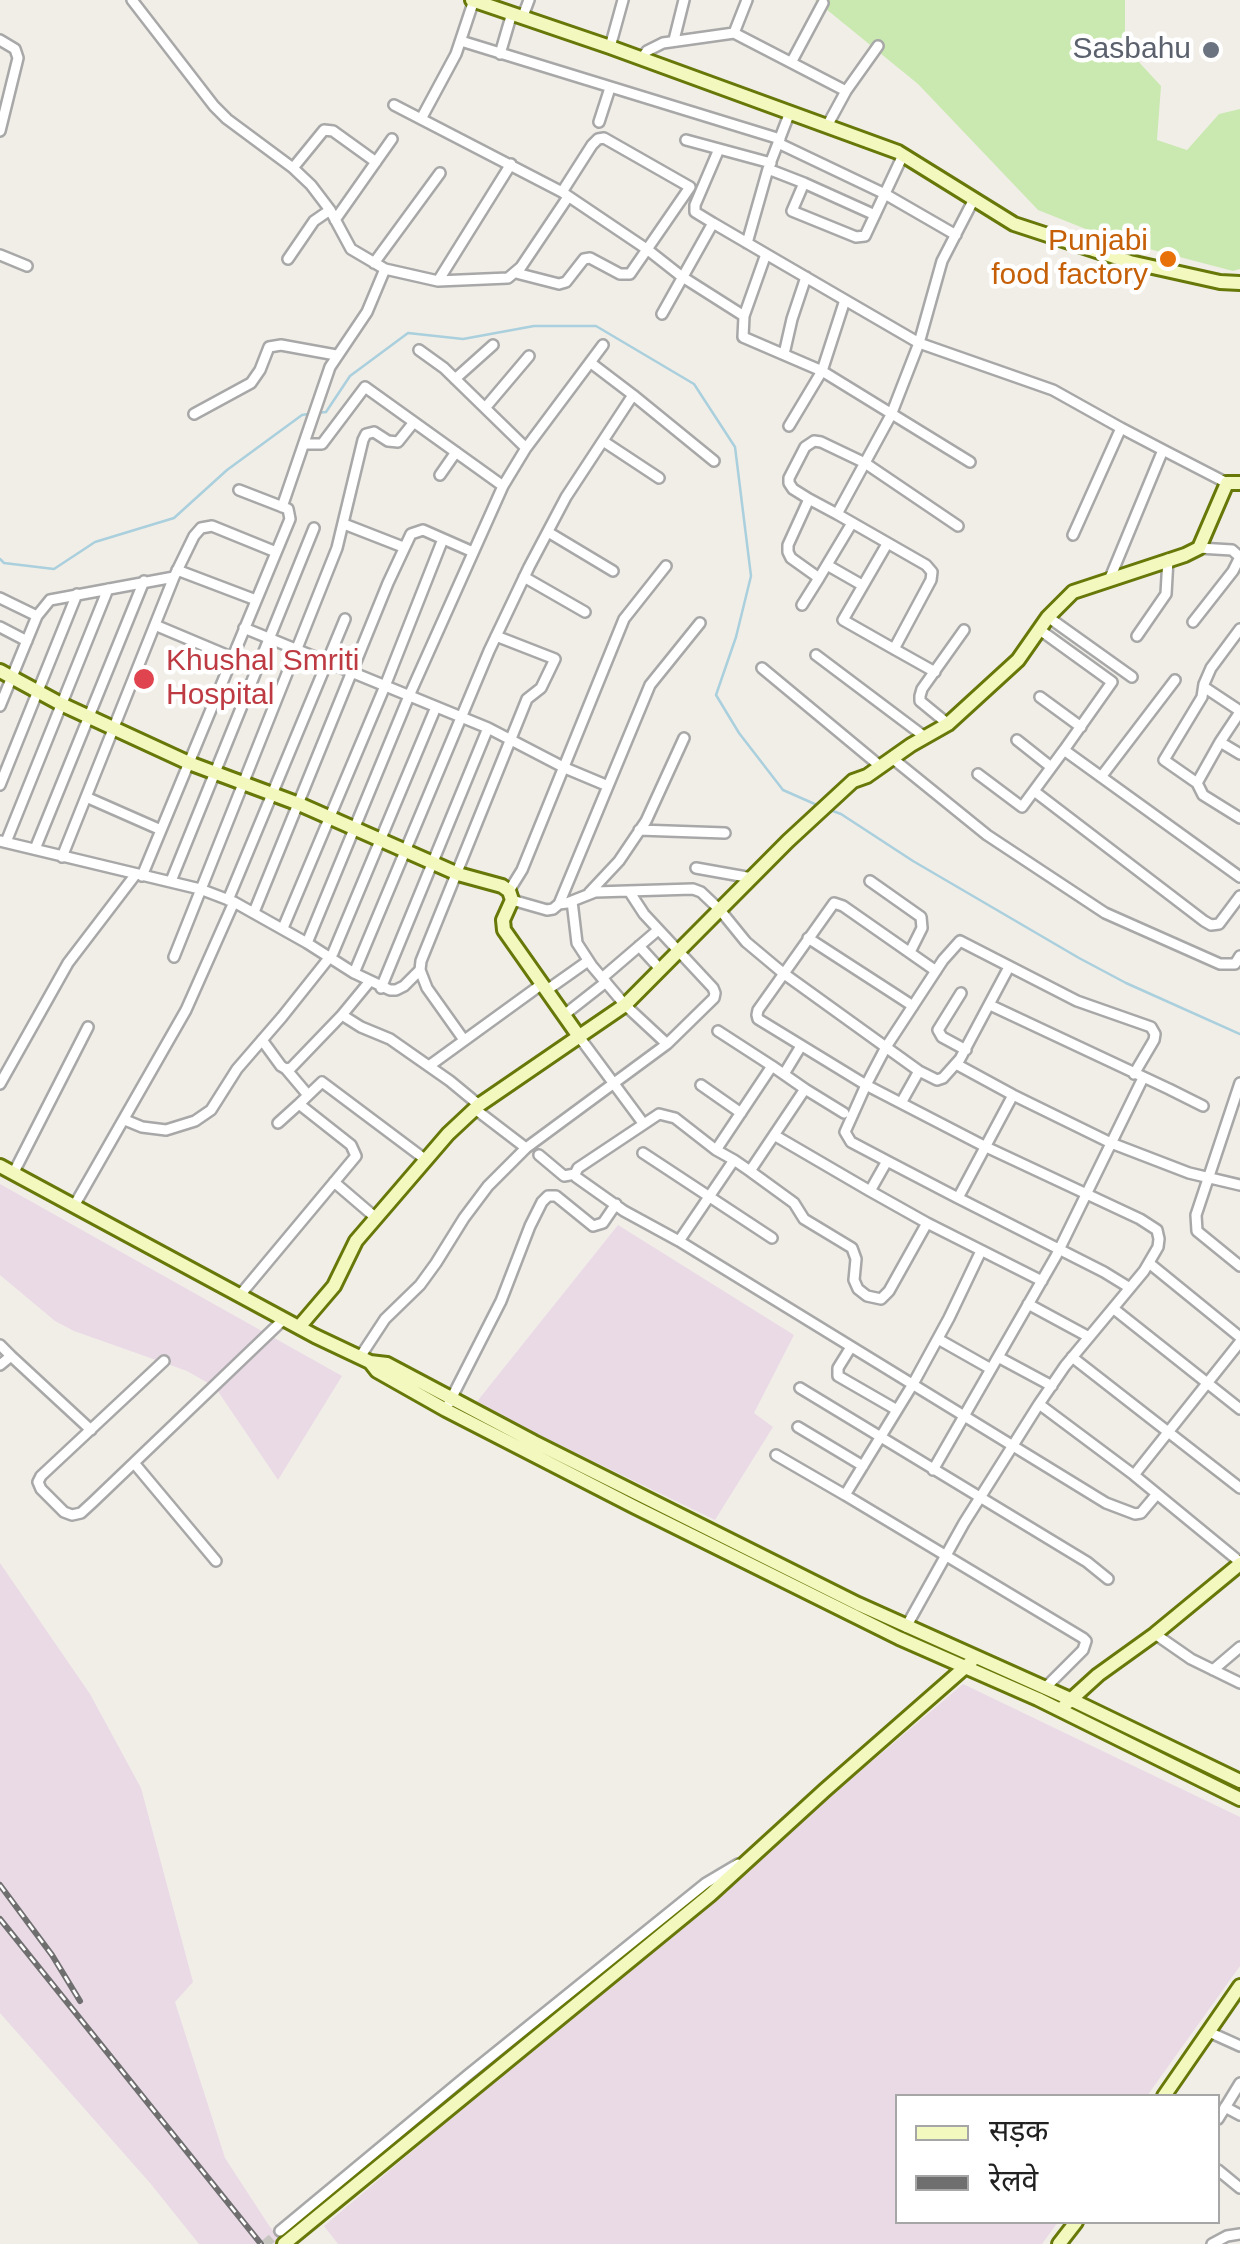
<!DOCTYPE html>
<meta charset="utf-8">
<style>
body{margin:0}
#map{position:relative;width:1240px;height:2244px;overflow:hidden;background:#f1eee8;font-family:Helvetica,"Noto Sans Devanagari",sans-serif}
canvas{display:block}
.legend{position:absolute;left:895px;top:2094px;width:325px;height:130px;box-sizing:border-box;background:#fff;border:2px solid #a6a6a6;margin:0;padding:12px 18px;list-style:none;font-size:30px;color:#212121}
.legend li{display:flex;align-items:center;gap:20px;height:50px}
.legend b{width:50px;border:2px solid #a6a6a6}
</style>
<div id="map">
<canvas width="1240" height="2244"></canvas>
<ul class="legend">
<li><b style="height:12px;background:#f3f8bf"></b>सड़क</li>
<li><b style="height:12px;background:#6f6f6f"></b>रेलवे</li>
</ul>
</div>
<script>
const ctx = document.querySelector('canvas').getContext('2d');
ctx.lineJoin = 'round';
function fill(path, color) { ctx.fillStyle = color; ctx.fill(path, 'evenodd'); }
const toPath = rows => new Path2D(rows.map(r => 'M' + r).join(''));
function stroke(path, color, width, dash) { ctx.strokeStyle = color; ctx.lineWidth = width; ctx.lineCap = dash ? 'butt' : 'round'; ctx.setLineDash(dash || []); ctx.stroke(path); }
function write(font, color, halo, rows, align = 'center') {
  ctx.font = font + ' Helvetica,sans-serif'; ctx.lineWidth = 9; ctx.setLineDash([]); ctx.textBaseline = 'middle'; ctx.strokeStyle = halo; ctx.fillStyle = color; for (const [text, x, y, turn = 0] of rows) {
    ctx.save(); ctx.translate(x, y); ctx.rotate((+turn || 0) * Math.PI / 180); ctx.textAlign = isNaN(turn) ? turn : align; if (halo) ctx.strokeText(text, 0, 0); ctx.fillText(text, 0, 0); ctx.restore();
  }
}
fill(toPath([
 [0,1184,342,1376,278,1480,215,1387,187,1371,74,1331,55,1321,0,1275],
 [618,1225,794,1335,754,1413,773,1427,715,1520,475,1404],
 [0,1563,90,1694,141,1788,193,1982,175,2002,225,2158,270,2227,285,2244,199,2244,150,2183,0,2013],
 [963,1684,1240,1817,1240,1966,1147,2096,898,2096,898,2222,1058,2222,1042,2244,338,2244,324,2226]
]), '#eadae6');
fill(toPath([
 [815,0,1125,0,1125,47,1161,86,1157,140,1187,150,1219,114,1240,109,1240,269,1233,271,1111,239,1038,210,918,84]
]), '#cae9b0');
stroke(toPath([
 [316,413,326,412,350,376,408,333,463,339,534,326,596,326,694,384,735,447,751,576,736,637,716,695,739,733,783,790,817,805],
 [0,559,4,563,54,569,95,542,174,518,227,470,302,415,308,414],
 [830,810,841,814,913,861,1079,958,1126,983,1240,1034]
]), '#aacfdd', 2.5);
stroke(toPath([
 [265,2244,280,2231]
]), '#c7c5c0', 9, [9, 4.5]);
const street = toPath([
 [132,0,214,106,227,119,293,168,311,185,330,210,351,249,385,269,438,281,508,278,521,267,568,197],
 [747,0,734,33,846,91],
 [523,16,529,0],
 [0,40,15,49,18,58,0,131],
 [674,40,684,0],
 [461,41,780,139],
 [610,47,623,0],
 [500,54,512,13],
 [642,58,647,51,663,43,734,33],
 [792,61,823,3],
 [394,105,562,192,648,250,681,276,744,316,743,337,822,371,845,300,919,343,1053,390,1121,428],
 [421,119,456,54,474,0],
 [599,122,610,88],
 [827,126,846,91,878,46],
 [686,140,771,163],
 [778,143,885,194,956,235],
 [293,168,324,130,333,131,376,162],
 [768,169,804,183,792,211,856,237,865,236,903,155],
 [804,183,875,215],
 [335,220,392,139],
 [713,223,695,212,695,205,719,149],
 [747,243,768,169,790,112],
 [766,254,845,300],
 [0,255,27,266],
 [288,259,314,221,330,210],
 [374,263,440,173],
 [516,273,559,284,566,282,584,259,590,258,620,274,630,274,690,187,604,138,598,139,592,145,562,192],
 [438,281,511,164],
 [662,314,713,223,766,254,744,316],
 [419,350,444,368,526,448],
 [784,354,792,319,806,277],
 [591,363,633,395],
 [455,379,493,345],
 [485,408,529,356],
 [194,414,251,383,260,370,269,347,281,345,336,355],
 [789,426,822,371,970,462],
 [603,441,659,478],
 [304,444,322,444,365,387,503,486],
 [1163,450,1227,483],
 [440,475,456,452],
 [809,499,793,489,789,483,789,478,805,447,814,441,821,442,865,463,958,526],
 [282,507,330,367,367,312,385,269],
 [837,514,891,415,919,343,942,261,974,199],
 [852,523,819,578,791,558,788,552,788,545,809,499,837,514,926,565,932,572,931,580,894,649,843,620,887,544],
 [344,524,403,547],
 [548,532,613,571],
 [1073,535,1121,428,1163,450,1110,578],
 [1199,548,1232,550,1240,557],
 [827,565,862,585],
 [177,570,256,600],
 [524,577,585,612],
 [0,598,37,616],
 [802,605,819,578],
 [1048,617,1132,677],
 [1193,622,1233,571,1240,557],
 [155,625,231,657],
 [0,627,27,641],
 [244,628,488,728,565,768,608,786],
 [1240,629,1211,668,1204,684,1202,697,1164,760,1197,783,1203,795,1240,818],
 [1040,630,1112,682,1064,750],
 [1137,636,1166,594,1168,559],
 [894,649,935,672],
 [816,655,925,737],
 [762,668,880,766],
 [1204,687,1240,711],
 [1040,697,1081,727],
 [0,706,37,616,50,600,174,577],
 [948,724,920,701,920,696,922,689,964,630],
 [1017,740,1051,767],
 [1220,742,1240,712],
 [892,758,987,835,1105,913,1220,964,1235,964,1240,956],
 [978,774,1022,807,1064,750,1240,877],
 [1101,777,1175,680],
 [1197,783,1220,742,1240,754],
 [0,785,77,594],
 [1034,791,1204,921,1211,925,1219,924,1240,896],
 [86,797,161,830],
 [639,830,725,833],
 [0,841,200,889,234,902,307,943,409,696,503,486,526,448,603,345],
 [6,842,108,589],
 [35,849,144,581],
 [62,857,174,577,194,536,201,528,212,526,276,552],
 [696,868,752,878],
 [142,876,290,519,288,509,239,490],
 [171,881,314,528],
 [870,881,921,917,922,928,910,952],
 [509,891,522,870,624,619,666,566],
 [589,893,619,861,646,821,684,738],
 [228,900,345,619],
 [512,900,547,910,553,909,559,904,650,685,700,623],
 [572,901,577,943,592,966,625,1005,667,1044],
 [559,904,567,903,595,892,693,889,701,892,720,910,746,942,783,973,919,1071,937,1080,943,1078,960,1059,1009,967],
 [254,912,388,583,411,534,423,530,473,552],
 [283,928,385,686,443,539],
 [808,938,913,1006],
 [307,943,354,973,390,990,396,990,404,986,420,970],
 [639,946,661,970],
 [174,957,337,548,363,440,366,434,374,432,388,441,398,442,414,422],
 [354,973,489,651,529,567,566,497,633,395,714,461],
 [602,978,658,930],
 [381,988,488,728],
 [547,990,588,961],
 [961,993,938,1030,942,1037,966,1050],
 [990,1005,1169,1089,1203,1106],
 [342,1015,361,1027,390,1039,450,1081,479,1105],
 [564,1015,606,982],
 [718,1031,772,1066],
 [580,1038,643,1123],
 [262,1040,281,1066,286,1069,291,1068,342,1015,370,981],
 [464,1040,427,988,420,970,421,961,527,699,541,688,555,659,496,636],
 [956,1064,1013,1095,1111,1143,1189,1173,1240,1185],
 [429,1066,542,984],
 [286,1069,308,1095],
 [784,1074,801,1046],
 [1240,1083,1196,1215,1197,1231,1240,1266],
 [0,1084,68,963,136,874],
 [701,1085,741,1113],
 [805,1089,844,1113],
 [901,1103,919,1071],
 [299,1104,322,1082,426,1160],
 [475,1109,526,1148],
 [125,1120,142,1127,166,1130,195,1121,211,1110,237,1069,282,1017,333,953,436,707],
 [774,1135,870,1191,887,1161,958,1198,1013,1095],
 [716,1150,675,1118,659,1114,578,1168,575,1174,576,1177,624,1211,679,1241,1106,1503,1135,1514,1141,1513,1157,1494],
 [643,1153,772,1238],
 [539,1155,564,1176,575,1174],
 [887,1161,851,1142,845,1132,866,1085,886,1047,943,960,960,941,1077,1001,1151,1027,1155,1034,1154,1040,1134,1074],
 [750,1171,794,1203,804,1219,852,1248,856,1259,854,1280,858,1289,867,1296,881,1299,889,1291,927,1223,1042,1281],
 [14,1172,88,1027],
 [334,1182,376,1218],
 [870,1191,927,1223],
 [958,1198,1104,1272,1130,1288],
 [74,1206,186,1010,234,902],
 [679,1241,734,1160,716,1150,772,1066,805,1089,750,1171,734,1160],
 [981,1251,949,1318,913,1384,845,1495,1083,1638,1086,1641,1083,1650,1045,1688],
 [1149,1263,1240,1337],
 [240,1295,356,1156,351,1145,299,1104,278,1123],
 [1028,1304,1089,1337],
 [1114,1309,1240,1409],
 [938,1339,991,1369],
 [0,1345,11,1356],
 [851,1347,838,1368,838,1376,897,1410],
 [360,1357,385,1319,420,1285,436,1263,464,1218,488,1186,526,1148,667,1044,714,998,715,993,713,988,644,914,629,891],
 [998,1357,1052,1386],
 [1072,1357,1240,1488],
 [164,1361,41,1476,38,1482,41,1489,64,1512,72,1515,81,1513,93,1502,283,1320],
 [0,1365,11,1356,91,1430],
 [800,1388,1087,1562,1108,1579],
 [449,1403,501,1301,530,1226,542,1202,548,1196,556,1196,593,1226,603,1223,616,1204],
 [1039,1404,1134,1475,1240,1562],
 [798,1427,863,1466],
 [776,1455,845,1495],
 [134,1463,216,1561],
 [933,1470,1056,1256,1143,1078],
 [1134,1475,1240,1342],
 [906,1627,964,1523,1039,1404,1065,1366,1144,1271,1158,1247,1159,1239,1157,1230,1140,1219,984,1146,866,1085,758,1019,757,1015,758,1010,834,903,843,906,936,971],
 [1155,1634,1191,1659,1240,1683],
 [1213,1670,1240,1647],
 [1209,2032,1240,2046],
 [1225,2107,1240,2115],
 [1218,2119,1240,2083],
 [1218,2170,1240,2188],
 [280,2231,468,2075,706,1883,738,1864],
 [1212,2244,1227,2236,1240,2234]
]);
const secondary = toPath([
 [472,0,610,47,898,152,1014,224,1130,262,1220,282,1240,283],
 [0,671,61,704,189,763,299,804,458,874,502,886,509,891,512,900,503,920,504,930,580,1038],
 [0,1166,315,1336,370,1362,387,1364,534,1442,858,1604,1070,1699,1240,1781],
 [299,1327,334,1286,356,1241,448,1134,479,1105,625,1005,788,841,853,781,867,776,911,745,948,724,1018,660,1048,617,1073,592,1185,555,1199,548,1227,483,1240,483],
 [370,1362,377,1371,446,1410,635,1507,899,1638,1038,1699,1240,1799],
 [1065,1705,1098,1675,1155,1634,1240,1564],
 [1164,2096,1240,1986],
 [284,2244,710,1895,825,1790,971,1662],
 [1059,2244,1076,2222]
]);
stroke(street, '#a8a8a8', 14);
stroke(secondary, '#677808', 18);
stroke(street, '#fff', 9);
stroke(secondary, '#f3f8bf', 12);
const rail = toPath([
 [0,1885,52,1955,80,2001],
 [0,1919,261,2244]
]);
stroke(rail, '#6f6f6f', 6);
stroke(rail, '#fff', 2.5, [8]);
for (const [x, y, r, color] of [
 [1211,50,10,"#6b7280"],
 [1168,259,10,"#e8710a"],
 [144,679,12,"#e0444e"]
]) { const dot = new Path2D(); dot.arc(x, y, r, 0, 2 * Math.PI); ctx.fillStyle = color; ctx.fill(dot); stroke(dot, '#fff', 4); }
write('30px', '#5b616d', '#fff', [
 ["Sasbahu",1191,50]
], 'right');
write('30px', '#c56008', '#fff', [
 ["Punjabi",1148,242],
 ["food factory",1148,276]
], 'right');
write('30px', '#be3a42', '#fff', [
 ["Khushal Smriti",166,662],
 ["Hospital",166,696]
], 'left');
</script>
